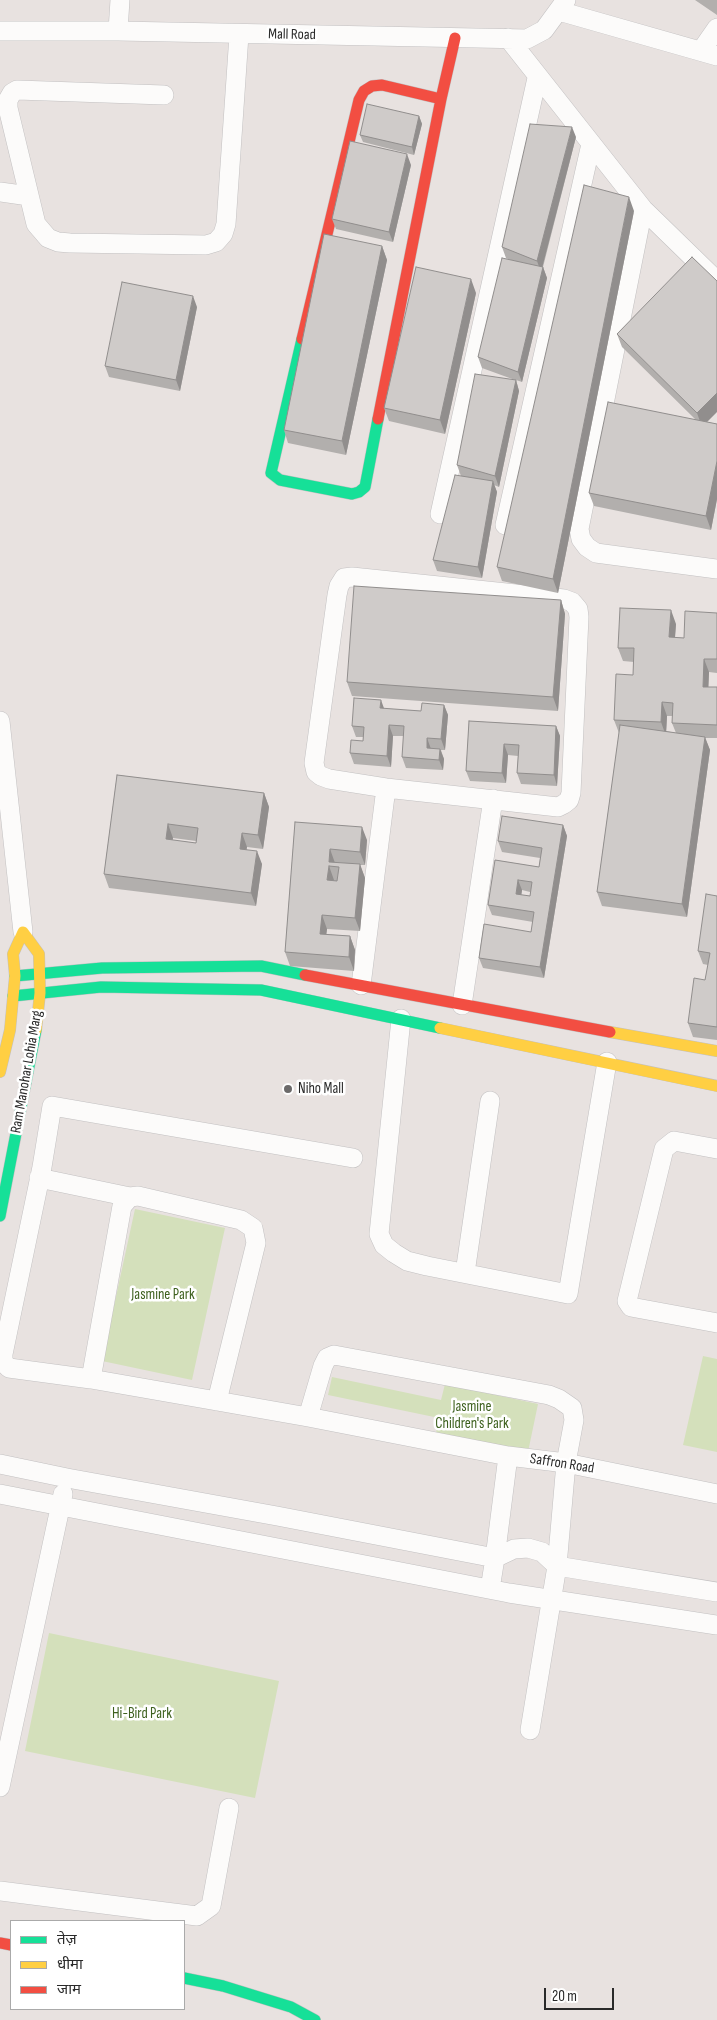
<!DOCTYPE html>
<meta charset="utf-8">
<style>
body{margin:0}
#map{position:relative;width:717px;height:2020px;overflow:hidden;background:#e8e2e0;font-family:"Sofia Sans Condensed","Noto Sans Devanagari",sans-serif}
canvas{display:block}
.legend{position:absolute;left:10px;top:1920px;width:175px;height:90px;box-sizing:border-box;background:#fff;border:1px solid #aaa;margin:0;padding:6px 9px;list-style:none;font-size:15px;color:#2a2a2a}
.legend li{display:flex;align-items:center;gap:10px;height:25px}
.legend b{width:25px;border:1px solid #aaa}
.scale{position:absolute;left:544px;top:1988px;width:70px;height:22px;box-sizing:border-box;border:2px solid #2a2a2a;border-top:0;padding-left:6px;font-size:15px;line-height:18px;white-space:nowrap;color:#2a2a2a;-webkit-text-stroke:4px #fff;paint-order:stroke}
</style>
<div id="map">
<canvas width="717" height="2020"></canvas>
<ul class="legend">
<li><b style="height:6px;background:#16e098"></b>तेज़</li>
<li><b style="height:6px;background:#ffcf43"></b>धीमा</li>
<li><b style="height:6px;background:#f24e42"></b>जाम</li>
</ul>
<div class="scale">20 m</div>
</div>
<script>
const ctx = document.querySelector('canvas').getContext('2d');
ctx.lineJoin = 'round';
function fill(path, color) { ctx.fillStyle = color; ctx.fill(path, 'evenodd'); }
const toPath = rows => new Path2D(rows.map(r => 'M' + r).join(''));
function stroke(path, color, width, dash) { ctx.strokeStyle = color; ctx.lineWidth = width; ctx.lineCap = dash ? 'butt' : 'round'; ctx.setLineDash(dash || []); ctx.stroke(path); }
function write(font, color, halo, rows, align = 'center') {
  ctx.font = font + ' "Sofia Sans Condensed",sans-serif'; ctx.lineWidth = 5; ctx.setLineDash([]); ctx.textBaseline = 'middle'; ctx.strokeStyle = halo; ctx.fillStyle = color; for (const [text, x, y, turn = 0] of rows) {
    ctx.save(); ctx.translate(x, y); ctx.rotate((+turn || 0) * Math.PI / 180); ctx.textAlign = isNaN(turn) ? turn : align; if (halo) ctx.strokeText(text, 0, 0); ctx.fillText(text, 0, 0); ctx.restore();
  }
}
fill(toPath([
 [135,1209,225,1228,192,1380,102,1361],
 [703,1356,717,1359,717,1452,683,1445],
 [332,1377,441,1400,445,1384,538,1404,528,1452,436,1433,439,1418,328,1395],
 [49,1633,279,1681,255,1798,25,1751]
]), '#d4e0bb');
const street = toPath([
 [559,11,717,56],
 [0,31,118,31,527,39,544,30,566,0],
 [118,31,120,0],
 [508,38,643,209,717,281],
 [701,51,717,28],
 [164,95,17,90,12,93,8,100,8,108,36,224,48,238,58,242,70,243,206,245,216,242,223,234,226,224,239,35],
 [0,192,29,196],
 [643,209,579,529,581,539,587,547,596,553,717,569],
 [440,514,537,78],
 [505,525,591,144],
 [352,577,564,599,572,602,578,609,579,617,571,793,569,800,564,804,558,807,386,788,329,779,321,776,316,772,314,763,337,595,339,586,344,578,352,577],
 [0,721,23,932],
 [361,985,386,788],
 [462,1005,493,799],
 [401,1019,379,1234,384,1245,394,1253,407,1261,427,1266,568,1294,607,1062],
 [717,1149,674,1141,664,1149,627,1301,631,1307,717,1323],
 [39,1178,130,1197],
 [465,1273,490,1101],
 [91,1379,9,1368,3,1362,3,1354,42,1167,52,1106,353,1158],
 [217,1401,256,1243,253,1228,241,1220,138,1196,130,1197,122,1206,91,1379,217,1401,308,1417,508,1456],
 [308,1417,323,1366,327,1358,334,1355,549,1395,559,1399,572,1408,574,1420,566,1463,557,1566,530,1730],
 [0,1464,67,1478,277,1516,495,1558,514,1549,528,1548,542,1552,557,1566,717,1592],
 [0,1494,509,1593,717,1625],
 [490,1589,495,1558,508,1456,566,1463,717,1494],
 [0,1787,63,1494],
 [0,1891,197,1916,211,1906,229,1808]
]);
const fast = toPath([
 [302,339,271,473,280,480,352,494,359,492,365,487,378,419],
 [15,976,102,968,261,966,305,975],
 [13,996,101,987,261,990,440,1028],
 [0,1216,36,1030],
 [184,1978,223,1986,291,2007,315,2020]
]);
const slow = toPath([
 [440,1028,717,1086],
 [610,1032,717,1051],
 [0,1072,10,1030,15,976,13,954,23,932,39,954,40,993,36,1030]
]);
const jam = toPath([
 [302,339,359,100,364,91,372,86,382,85,441,99],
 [378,419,441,99,455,38],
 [305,975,610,1032],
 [0,1943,11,1945]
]);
stroke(street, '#c2c0c1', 20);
stroke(fast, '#c2c0c1', 12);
stroke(slow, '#c2c0c1', 12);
stroke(jam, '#c2c0c1', 12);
stroke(street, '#fcfbfa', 19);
stroke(fast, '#16e098', 11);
stroke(slow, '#ffcf43', 11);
stroke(jam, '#f24e42', 11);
fill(toPath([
 [695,0,717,0,717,15],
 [419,116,422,124,414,155,363,142,360,135],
 [576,137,543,267,547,278,522,382,516,380,519,391,499,487,494,485,497,492,482,578,437,571,433,560,461,476,457,465,515,380,482,368,478,357,513,261,506,258,502,247],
 [411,165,393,242,336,229,332,219],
 [634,211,558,593,502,581,497,567],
 [382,246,387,260,346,455,288,443,284,430],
 [476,293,445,434,389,421,384,408],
 [197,307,180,391,109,377,105,366],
 [617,334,707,422,717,424,717,499,711,530,594,506,589,493,695,419,622,347],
 [561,600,565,614,558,711,352,696,347,682],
 [717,613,717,673,709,672,708,687,717,687,717,738,705,738,710,750,687,917,602,906,597,892,619,733,614,720,633,675,634,662,623,661,618,648,676,624,675,637,684,638],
 [667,716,673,716,672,723,676,733,666,731],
 [444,705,448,715,445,750,441,750,444,759,443,770,406,768,402,757,404,736,393,736,391,767,354,764,350,753,363,741,363,737,356,737,352,726,384,709,421,711],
 [469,721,556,726,560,736,557,786,521,784,517,773,518,756,508,755,506,783,470,781,466,771],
 [117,775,264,793,269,807,263,849,247,847,246,849,262,864,256,906,109,888,104,874],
 [173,838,196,841,196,843,172,840],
 [295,822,367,840,365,865,360,865,365,878,360,931,327,929,326,934,350,936,355,950,354,971,290,966,285,952],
 [563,825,567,836,544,978,483,968,479,958,531,932,533,922,492,915,488,905,495,860,539,867,540,858,502,852,498,841],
 [522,890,530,892,530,896,521,895],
 [717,896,717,1040,693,1037,688,1023,705,980,708,965,703,964,698,951]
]), '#b2afad');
fill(toPath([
 [419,116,422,124,414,155,412,147],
 [572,127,576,137,541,272,537,261],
 [407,154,411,165,393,242,389,232],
 [629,197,634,211,558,593,553,579],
 [382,246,387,260,346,455,342,441],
 [543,267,547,278,522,382,518,372],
 [471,279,476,293,445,434,440,420],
 [193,296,197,307,180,391,176,380],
 [516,380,519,391,499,487,495,476],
 [717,393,717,412,702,427,697,413],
 [717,461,717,499,711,530,706,516],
 [493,481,497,492,482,578,478,567],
 [561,600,565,614,558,711,553,697],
 [671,610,676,624,674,650,669,637],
 [704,659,709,672,708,700,703,687],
 [381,700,385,711,380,708],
 [662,702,667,716,666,736,661,722],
 [444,705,448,715,445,750,441,739],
 [389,725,393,736,391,767,387,756],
 [556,726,560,736,557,786,554,775],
 [705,737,710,750,687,917,682,904],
 [427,738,431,749,427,748],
 [504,744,508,755,506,783,502,773],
 [440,749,444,759,443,770,439,760],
 [264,793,269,807,263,849,258,835],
 [168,824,173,838,171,853,166,839],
 [563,825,567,836,544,978,540,967],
 [362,827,367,840,365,865,360,852],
 [242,833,247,847,245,862,240,849],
 [330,849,335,863,329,862],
 [257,851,262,864,256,906,251,893],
 [360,864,365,878,360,931,355,918],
 [329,866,334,880,332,893,327,880],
 [518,880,522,890,520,905,516,894],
 [322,915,327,929,325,947,320,934],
 [350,936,355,950,354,971,349,957]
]), '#918e8d');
const building = toPath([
 [367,104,419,116,412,147,360,135,367,104],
 [530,124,572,127,537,261,502,247,530,124],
 [350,141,407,154,389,232,332,219,350,141],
 [584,185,629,197,553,579,497,567,584,185],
 [324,234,382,246,342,441,284,430,324,234],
 [692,257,717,281,717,393,697,413,617,334,692,257],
 [502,258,543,267,518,372,478,357,502,258],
 [416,267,471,279,440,420,384,408,416,267],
 [122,282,193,296,176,380,105,366,122,282],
 [475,374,516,380,495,476,457,465,475,374],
 [608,402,717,424,717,461,706,516,589,493,608,402],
 [455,475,493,481,478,567,433,560,455,475],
 [354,586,561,600,553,697,347,682,354,586],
 [620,608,671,610,669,637,684,638,685,611,717,613,717,659,704,659,703,687,717,687,717,725,672,723,673,703,662,702,661,722,614,720,616,674,633,675,634,648,618,648,620,608],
 [354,698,381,700,380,708,421,711,422,703,444,705,441,739,427,738,427,748,440,749,439,760,402,757,404,726,389,725,387,756,350,753,351,740,363,741,364,727,352,726,354,698],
 [469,721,556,726,554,775,517,773,519,745,504,744,502,773,466,771,469,721],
 [620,725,705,737,682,904,597,892,620,725],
 [117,775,264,793,258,835,242,833,240,849,257,851,251,893,104,874,117,775],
 [168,824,198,828,196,843,166,839,168,824],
 [502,816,563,825,540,967,479,958,484,924,531,932,534,912,488,905,495,860,539,867,542,848,498,841,502,816],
 [518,880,532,882,530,896,516,894,518,880],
 [295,822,362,827,360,852,330,849,329,862,360,864,355,918,322,915,320,934,350,936,349,957,285,952,295,822],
 [329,866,339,867,337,881,327,880,329,866],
 [706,894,717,896,717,1027,688,1023,694,978,705,980,710,953,698,951,706,894]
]);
fill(building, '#cfcbc9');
stroke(building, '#918e8d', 1);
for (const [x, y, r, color] of [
 [288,1089,5,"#6c6a6a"]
]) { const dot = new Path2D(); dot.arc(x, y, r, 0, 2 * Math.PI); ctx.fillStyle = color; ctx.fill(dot); stroke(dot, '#fff', 2); }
write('15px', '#2a2a2a', '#fff', [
 ["Mall Road",292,35,1],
 ["Ram Manohar Lohia Marg",27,1072,-80],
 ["Saffron Road",562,1464,9]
]);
write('15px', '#2a2a2a', '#fff', [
 ["Niho Mall",298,1089]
], 'left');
write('15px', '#3e611f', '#fff', [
 ["Jasmine Park",163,1295],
 ["Jasmine",472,1407],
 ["Children's Park",472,1424],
 ["Hi-Bird Park",142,1714]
]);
</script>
